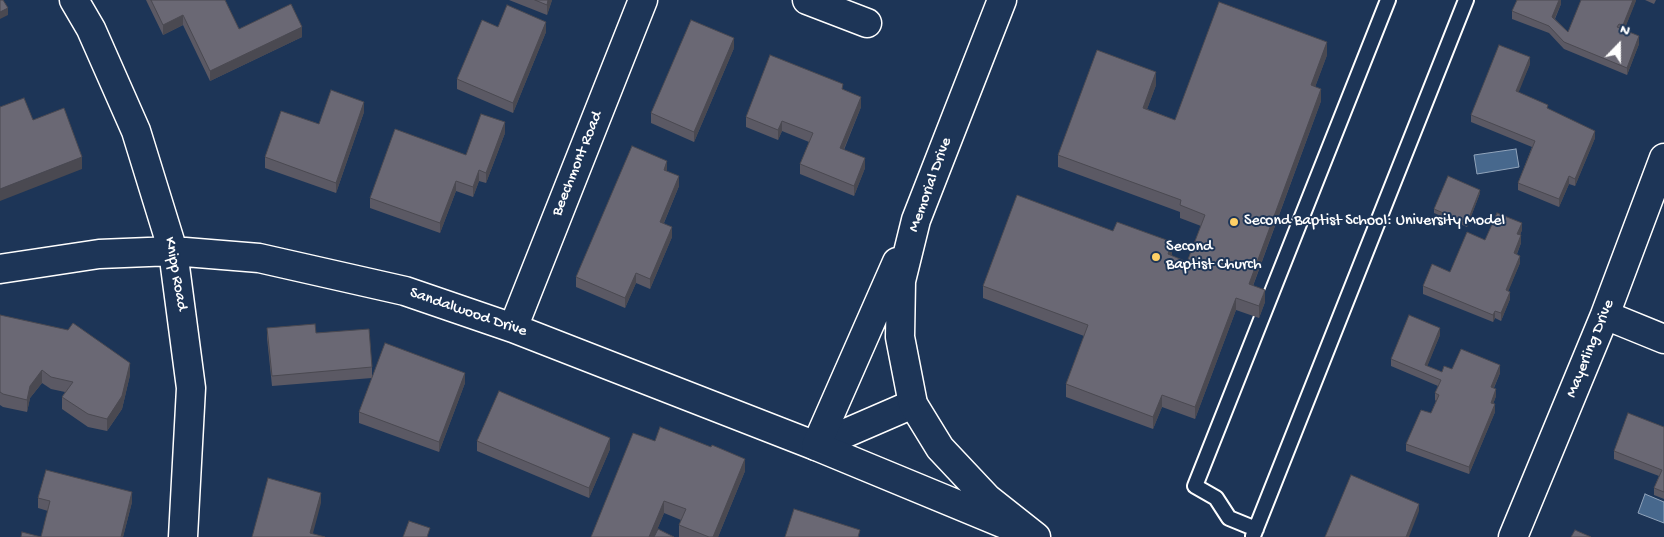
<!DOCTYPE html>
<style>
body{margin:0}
#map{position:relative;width:1664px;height:537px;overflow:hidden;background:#1d3557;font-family:"Gochi Hand",sans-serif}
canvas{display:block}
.north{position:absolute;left:1594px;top:20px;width:50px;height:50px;-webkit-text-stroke:4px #1d3557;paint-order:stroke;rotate:22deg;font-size:14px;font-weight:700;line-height:20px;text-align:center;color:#fff}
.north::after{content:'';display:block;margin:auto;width:18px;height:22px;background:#fff;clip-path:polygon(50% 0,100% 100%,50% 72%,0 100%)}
</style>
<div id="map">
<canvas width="1664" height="537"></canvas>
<div class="north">N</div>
</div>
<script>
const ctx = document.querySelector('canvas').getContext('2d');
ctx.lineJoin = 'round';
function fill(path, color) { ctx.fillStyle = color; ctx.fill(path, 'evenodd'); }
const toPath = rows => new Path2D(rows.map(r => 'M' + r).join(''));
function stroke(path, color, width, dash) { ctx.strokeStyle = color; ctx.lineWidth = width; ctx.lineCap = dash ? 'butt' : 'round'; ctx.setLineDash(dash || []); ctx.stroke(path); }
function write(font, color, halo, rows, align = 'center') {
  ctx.font = font + ' "Gochi Hand",sans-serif'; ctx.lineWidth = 4; ctx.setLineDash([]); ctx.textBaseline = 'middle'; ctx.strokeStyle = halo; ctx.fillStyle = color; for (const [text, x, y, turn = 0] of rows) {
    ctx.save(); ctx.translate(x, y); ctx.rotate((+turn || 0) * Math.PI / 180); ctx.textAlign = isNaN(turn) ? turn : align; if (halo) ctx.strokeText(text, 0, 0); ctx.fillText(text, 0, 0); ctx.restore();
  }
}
const water = toPath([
 [1516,149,1519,167,1477,174,1474,155,1516,149],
 [1645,494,1664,502,1664,523,1638,513,1645,494]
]);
fill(water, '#47688d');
stroke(water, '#91a4bb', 1);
const lane = toPath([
 [1256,529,1229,518,1216,498,1195,486,1388,0],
 [1253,536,1466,0]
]);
const street = toPath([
 [74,0,91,29,136,131,173,251,191,388,183,537],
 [807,0,867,23],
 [0,269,99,254,173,251,259,258,405,291,513,328,816,446,913,404],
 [1605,315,1664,339],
 [513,328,643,0],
 [1513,537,1605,315,1664,158]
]);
const secondary = toPath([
 [1002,0,916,220,901,281,900,337,913,404,940,448,988,499,1036,537],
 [897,262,816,446,1007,525]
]);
stroke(lane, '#fff', 18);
stroke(street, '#fff', 31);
stroke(secondary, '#fff', 31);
stroke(lane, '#1d3557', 14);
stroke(street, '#1d3557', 28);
stroke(secondary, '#1d3557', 28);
fill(toPath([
 [146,0,225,0,239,29,302,37,210,81,183,25,163,35],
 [509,0,552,0,547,15],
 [1561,0,1561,4,1555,19,1568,32,1636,0,1624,30,1639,44,1627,75,1564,49,1549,33,1512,19,1512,11],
 [1645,0,1656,0,1654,4],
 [498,27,546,32,513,113,457,89,457,79],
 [734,48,694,142,651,123,651,113],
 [1327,55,1315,87,1321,101,1253,286,1265,302,1259,318,1236,310,1195,419,1162,407,1153,429,1066,397,1066,384,1084,336,983,298,983,286,1172,255,1172,256,1187,262,1201,226,1180,218,1180,212,1058,167,1058,155,1156,85,1147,109,1175,120],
 [1530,64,1518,92,1548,109,1595,138,1575,186,1569,184,1559,207,1518,190,1518,183,1532,147,1471,122,1471,115],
 [843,89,861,107,844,150,865,168,854,196,800,174,800,164,809,142,782,131,778,140,746,127,746,117],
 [364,112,336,193,265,168,265,157,319,124],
 [505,133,486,183,479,181,473,197,456,191,440,233,370,208,370,198,466,155],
 [667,171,679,186,664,223,672,237,650,289,636,283,625,308,576,287,576,277],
 [1480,193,1467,227,1434,213,1434,209],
 [1522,230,1520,235,1521,243,1517,254,1520,263,1508,291,1510,299,1501,321,1495,318,1493,322,1423,294,1423,286,1450,272,1485,240],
 [0,315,130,375,122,409,107,431,88,427,62,409,62,397,65,392,51,389,42,383,30,398,27,412,3,407,0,405],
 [267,328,316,333,372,367,372,377,465,383,439,452,359,423,359,412,372,378,272,386,267,338],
 [1440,335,1427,366,1442,372,1452,369,1500,373,1494,388,1496,396,1493,404,1495,412,1469,474,1406,451,1406,444,1431,413,1436,401,1435,400,1435,393,1438,386,1391,366,1391,359],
 [1664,427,1664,499,1654,495,1654,488,1659,476,1614,459,1614,451],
 [477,441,610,449,589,498,477,451],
 [655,441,745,471,718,537,679,537,679,525,681,520,664,513,654,537],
 [38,498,132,502,123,537,41,537,48,511,38,508]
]), '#5b5964');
fill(toPath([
 [548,0,552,0,547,15,547,5],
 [1559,0,1561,0,1561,4,1552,24,1552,17],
 [1633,0,1636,0,1636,1,1623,33,1623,25],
 [8,8,8,15,0,19,0,12],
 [183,15,183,25,163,35,163,25],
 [546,22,546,32,513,113,513,103],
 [302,27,302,37,210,81,210,71],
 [1639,36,1639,44,1627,75,1627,68],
 [734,38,734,48,694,142,694,132],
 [1327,42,1327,55,1311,98,1311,85],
 [1530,57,1530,64,1516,99,1516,91],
 [1156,72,1156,85,1143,120,1143,108],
 [1321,89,1321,101,1249,296,1249,284],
 [861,97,861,107,840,158,840,148],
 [364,102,364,112,336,193,336,183],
 [782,121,782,131,778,140,778,130],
 [505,122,505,133,486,183,486,173],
 [1595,131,1595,138,1575,186,1575,179],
 [82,157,82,169,0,201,0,189],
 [865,158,865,168,854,196,854,186],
 [667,161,667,171,664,170],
 [479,170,479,181,473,197,473,187],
 [679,176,679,186,660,232,660,222],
 [1569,176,1569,184,1559,207,1559,199],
 [456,181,456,191,440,233,440,223],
 [1480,190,1480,193,1467,227,1467,223],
 [1522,223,1522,230,1517,241,1517,234],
 [672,227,672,237,650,289,650,279],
 [1521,235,1521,243,1514,261,1514,253],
 [1172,242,1172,255,1168,267,1168,254],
 [1520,256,1520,263,1506,297,1506,290],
 [636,273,636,283,625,308,625,298],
 [1265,290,1265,302,1259,318,1259,306],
 [1510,292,1510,299,1501,321,1501,313],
 [1236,298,1236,310,1195,419,1195,407],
 [1495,311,1495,318,1493,322,1493,315],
 [1440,328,1440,335,1425,372,1425,365],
 [130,363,130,375,122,409,107,431,107,419],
 [1500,365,1500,373,1491,394,1491,387],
 [42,370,42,383,30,398,27,412,27,400,30,386],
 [465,373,465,383,439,452,439,442],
 [1496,389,1496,396,1491,410,1491,403],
 [1162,395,1162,407,1153,429,1153,417],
 [1495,404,1495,412,1469,474,1469,467],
 [610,438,610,449,589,498,589,488],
 [745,459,745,471,718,537,713,537],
 [132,492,132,502,123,537,121,537],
 [321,493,321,503,312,537,310,533],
 [664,501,664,513,654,537,649,537],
 [1419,504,1419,511,1409,537,1406,537]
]), '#4a4951');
const building = toPath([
 [0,0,3,0,8,8,0,12,0,0],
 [151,0,225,0,239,29,291,4,302,27,210,71,183,15,163,25,151,0],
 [535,0,548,0,547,5,535,0],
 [1517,0,1559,0,1552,17,1568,32,1581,0,1633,0,1623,25,1619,24,1617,27,1639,36,1627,68,1564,42,1549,26,1512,11,1517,0],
 [1219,2,1327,42,1311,85,1321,89,1249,284,1265,290,1259,306,1236,298,1195,407,1162,395,1153,417,1066,384,1088,325,983,286,1017,195,1113,231,1117,222,1172,242,1168,254,1187,262,1205,215,1180,205,1181,200,1058,155,1097,50,1156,72,1143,108,1175,120,1219,2],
 [507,5,546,22,513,103,457,79,482,20,498,27,507,5],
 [691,20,734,38,694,132,651,113,691,20],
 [1499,45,1530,57,1516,91,1548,105,1547,108,1595,131,1575,179,1569,176,1559,199,1518,183,1535,141,1471,115,1499,45],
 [770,55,843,84,842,89,861,97,840,148,865,158,854,186,800,164,813,133,782,121,778,130,746,117,770,55],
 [331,90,364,102,336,183,265,157,281,111,319,124,331,90],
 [24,98,33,120,64,108,82,157,0,189,0,107,24,98],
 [481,114,505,122,486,173,479,170,473,187,456,181,440,223,370,198,395,129,466,155,481,114],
 [632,146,667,161,664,170,679,176,660,222,672,227,650,279,636,273,625,298,576,277,632,146],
 [1448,176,1480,190,1467,223,1434,209,1448,176],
 [1497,213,1522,223,1517,234,1521,235,1514,253,1520,256,1506,290,1510,292,1501,313,1495,311,1493,315,1423,286,1432,264,1450,272,1467,232,1485,240,1497,213],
 [0,315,68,330,73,323,130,363,122,396,107,419,88,414,62,397,73,382,51,377,42,370,30,386,27,400,3,394,0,392,0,315],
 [1409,315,1440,328,1425,365,1442,372,1444,366,1452,369,1461,349,1500,365,1491,387,1496,389,1491,403,1495,404,1469,467,1406,444,1421,410,1431,413,1439,395,1435,393,1441,380,1391,359,1409,315],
 [315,324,316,333,369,329,372,367,272,376,267,328,315,324],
 [385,343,465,373,439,442,359,412,385,343],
 [499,391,610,438,589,488,477,441,499,391],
 [1628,413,1664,427,1664,492,1654,488,1662,470,1614,451,1628,413],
 [660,427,711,447,712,445,745,459,713,537,709,537,679,525,686,509,664,501,649,537,591,537,633,433,655,441,660,427],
 [46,470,132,492,121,537,41,537,50,501,38,498,46,470],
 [1351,475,1419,504,1406,537,1325,537,1351,475],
 [268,478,321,493,310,533,325,537,252,537,268,478],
 [794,509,860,530,858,537,785,537,794,509],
 [409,521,430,528,427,537,403,537,409,521],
 [658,529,674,537,654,537,658,529],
 [1575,530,1591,537,1571,537,1575,530],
 [22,532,41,537,21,537,22,532]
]);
fill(building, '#6a6874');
stroke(building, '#4a4951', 1);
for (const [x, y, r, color] of [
 [1234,222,5,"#ffd166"],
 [1156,257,5,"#ffd166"]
]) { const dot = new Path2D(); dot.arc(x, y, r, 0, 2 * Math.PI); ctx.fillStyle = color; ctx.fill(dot); stroke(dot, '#1d3557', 2); }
write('16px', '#fff', '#1d3557', [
 ["Beechmont Road",578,164,-68],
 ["Memorial Drive",931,185,-70],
 ["Knipp Road",175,274,80],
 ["Sandalwood Drive",468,313,19],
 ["Mayerling Drive",1591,349,-68]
]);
write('16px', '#fff', '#1d3557', [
 ["Second Baptist School: University Model",1244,222],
 ["Second",1166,248],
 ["Baptist Church",1166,266]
], 'left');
</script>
